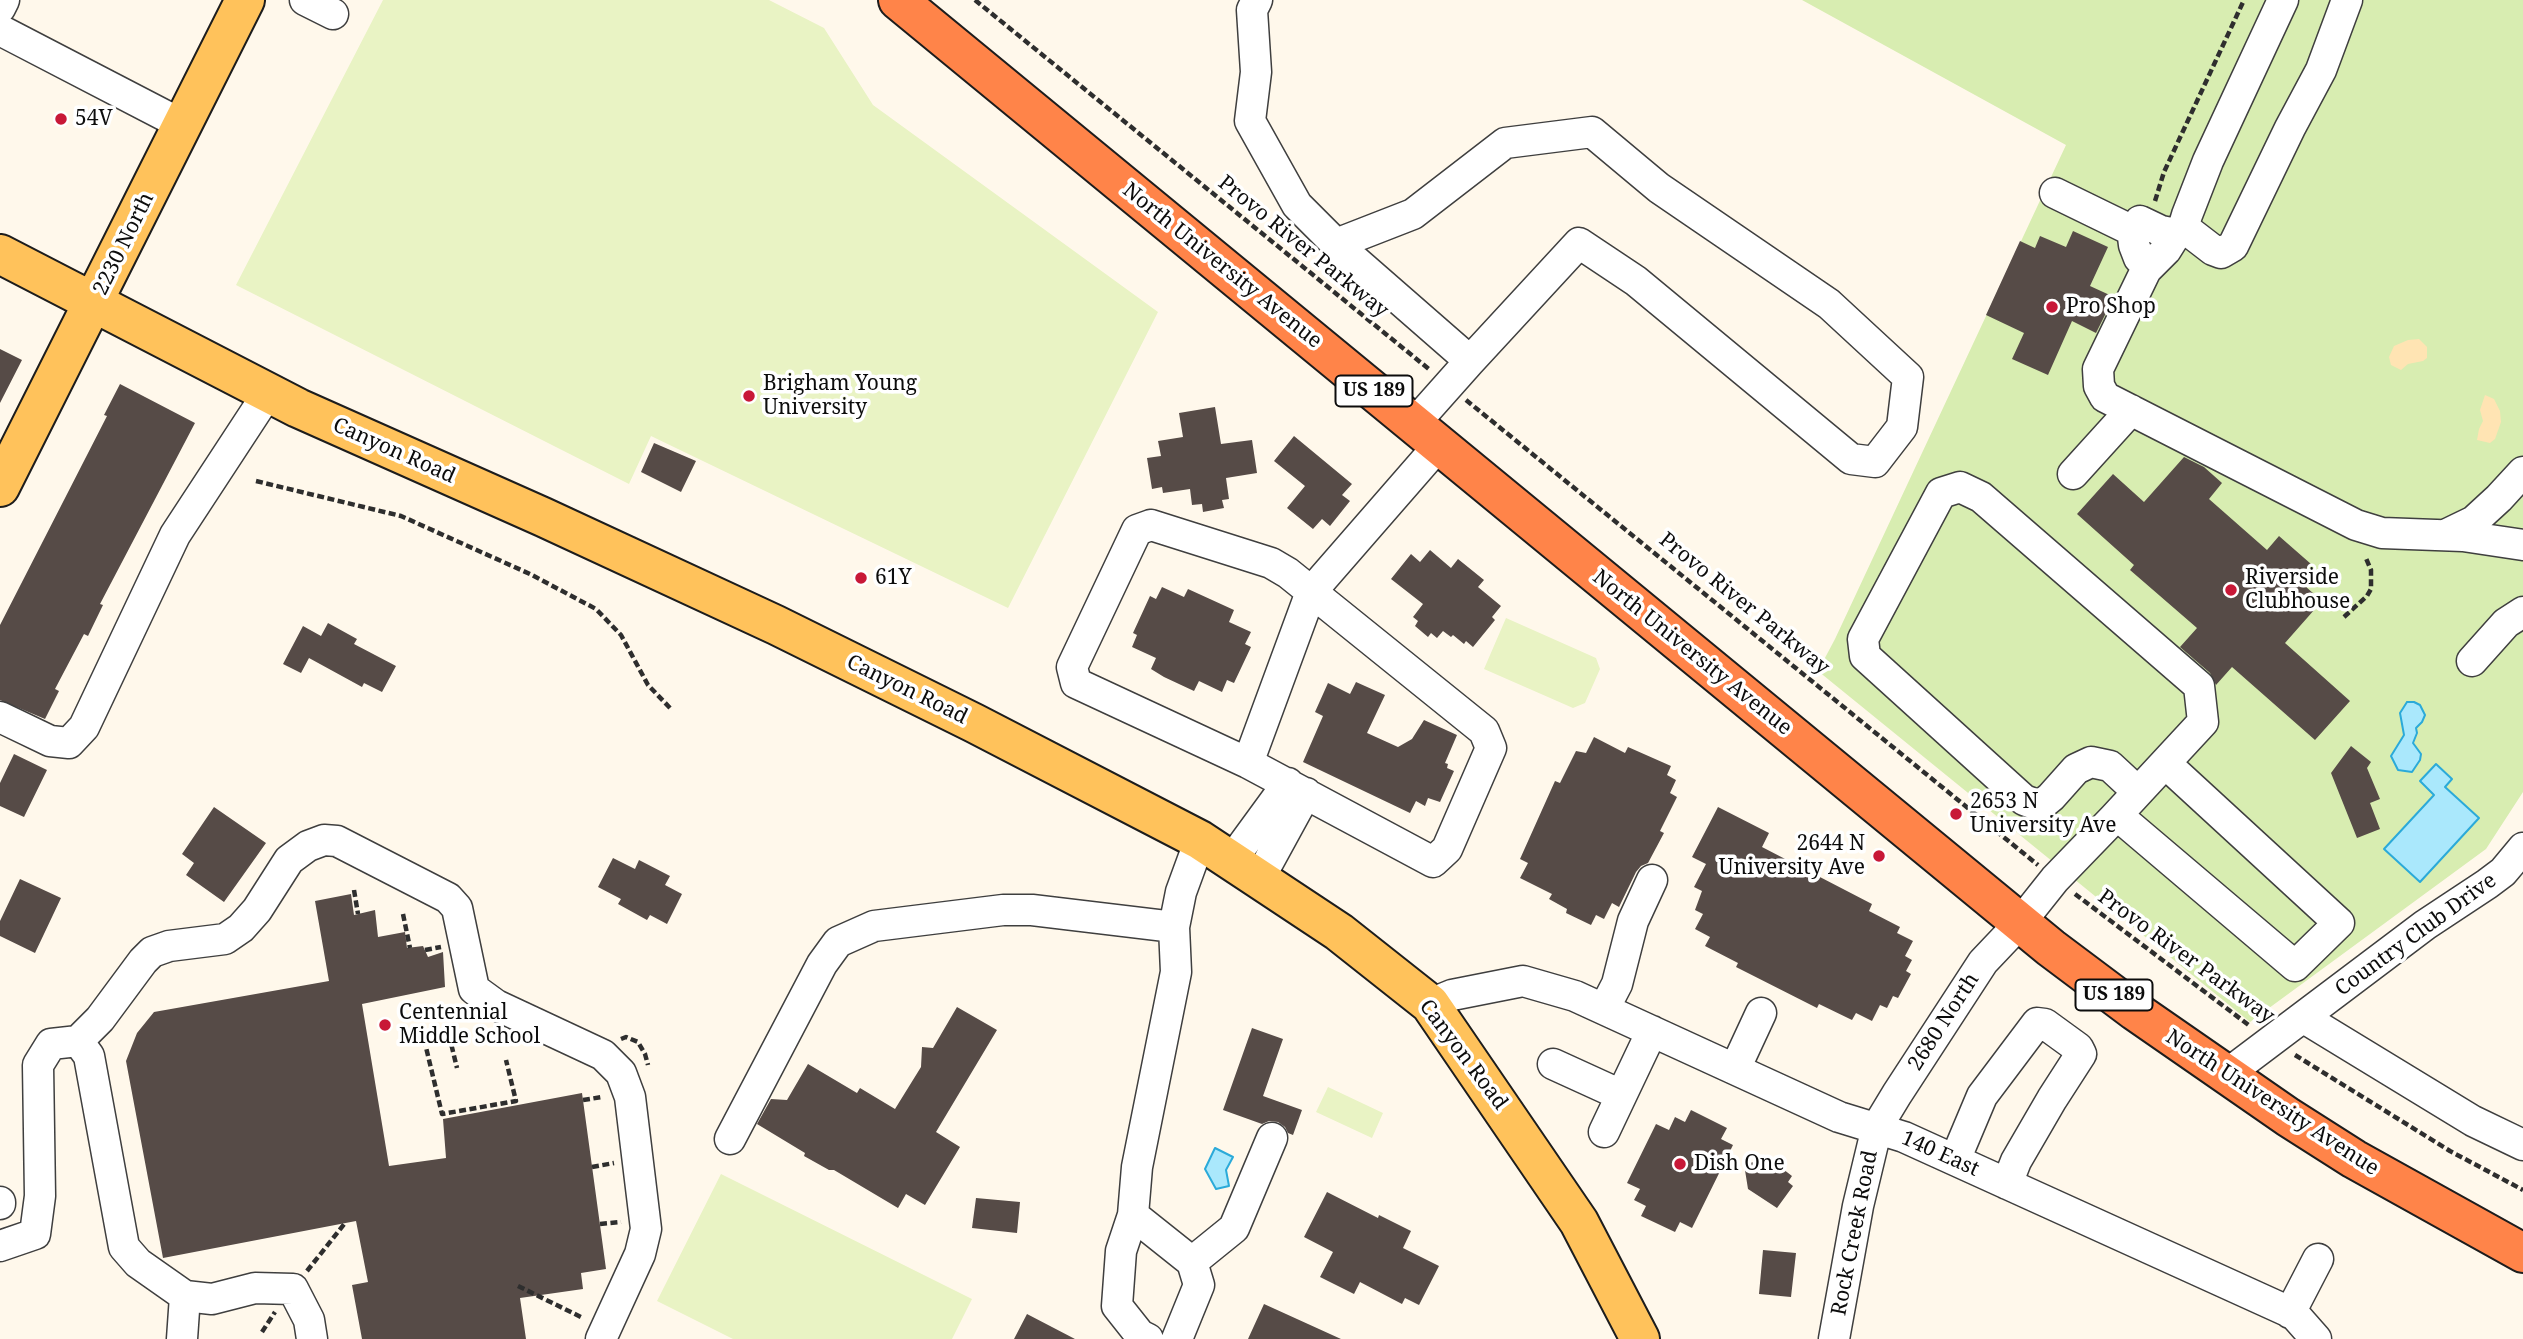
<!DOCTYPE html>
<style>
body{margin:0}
canvas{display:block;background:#fff8eb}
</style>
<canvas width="2523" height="1339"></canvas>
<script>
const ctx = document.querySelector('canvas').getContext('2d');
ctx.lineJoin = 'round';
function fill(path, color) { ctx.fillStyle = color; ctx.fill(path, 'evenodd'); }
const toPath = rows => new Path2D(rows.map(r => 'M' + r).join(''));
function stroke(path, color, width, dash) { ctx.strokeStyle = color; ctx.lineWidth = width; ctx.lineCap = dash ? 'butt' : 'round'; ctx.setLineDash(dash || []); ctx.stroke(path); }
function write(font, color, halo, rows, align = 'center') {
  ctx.font = font + ' "Noto Serif",serif'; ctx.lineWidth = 7; ctx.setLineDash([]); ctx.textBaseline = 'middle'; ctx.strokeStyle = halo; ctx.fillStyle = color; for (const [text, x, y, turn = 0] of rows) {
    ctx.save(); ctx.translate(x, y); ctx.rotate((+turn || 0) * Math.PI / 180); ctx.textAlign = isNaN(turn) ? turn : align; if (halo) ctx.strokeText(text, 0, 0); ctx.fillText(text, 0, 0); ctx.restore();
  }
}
fill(toPath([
 [1802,0,2523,0,2523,792,2486,849,2250,1022,1818,671,1835,639,2066,145]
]), '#d8edb1');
fill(toPath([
 [2419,339,2427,347,2427,358,2423,361,2408,364,2401,370,2391,365,2389,357,2394,346,2408,340],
 [2485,395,2494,399,2500,411,2501,422,2495,439,2490,443,2477,440,2479,429,2483,421,2480,410]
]), '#ffe4b3');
fill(toPath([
 [383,0,769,0,824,28,873,105,1158,312,1008,608,651,436,629,484,236,285],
 [1506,618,1596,658,1600,669,1585,703,1573,708,1484,669],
 [1328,1087,1383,1113,1372,1138,1316,1112],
 [721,1174,972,1299,952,1339,733,1339,657,1301]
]), '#e9f3c4');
const water = toPath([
 [2407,702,2414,702,2420,705,2425,715,2422,722,2416,728,2417,733,2413,743,2421,754,2420,760,2412,772,2398,770,2391,756,2404,735,2400,713,2407,702],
 [2436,764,2452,779,2445,787,2479,818,2420,882,2384,849,2434,795,2420,781,2436,764],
 [1215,1148,1233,1157,1226,1170,1229,1186,1216,1189,1205,1169,1215,1148]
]);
fill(water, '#aae8fc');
stroke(water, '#2baad9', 2);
fill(toPath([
 [2073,231,2108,247,2090,286,2114,297,2096,333,2072,321,2048,375,2012,359,2024,333,1986,315,2020,241,2035,248,2040,236,2066,247],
 [0,349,22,360,0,403],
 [120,384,195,423,100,604,103,605,88,636,84,634,55,689,59,691,45,719,0,700,0,625,107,416,104,415],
 [1215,407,1221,444,1252,440,1257,473,1226,478,1229,499,1222,500,1224,508,1203,512,1202,504,1192,505,1190,489,1163,493,1162,487,1152,489,1147,458,1161,456,1158,441,1183,437,1179,413],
 [1294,436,1352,484,1342,495,1350,501,1330,526,1322,519,1313,529,1287,508,1305,486,1274,461],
 [654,443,696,461,681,492,641,472],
 [2184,457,2204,467,2222,483,2209,499,2267,550,2279,536,2311,564,2297,579,2322,601,2285,643,2350,701,2315,740,2232,667,2216,685,2210,673,2180,647,2197,628,2130,570,2134,565,2077,514,2113,474,2144,502],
 [1430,550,1451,568,1458,559,1484,580,1478,587,1501,606,1492,617,1495,620,1473,647,1466,641,1464,644,1453,635,1451,637,1443,631,1437,638,1431,633,1428,637,1415,626,1418,621,1413,617,1423,604,1391,579,1411,554,1420,562],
 [1162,587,1184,597,1188,589,1234,610,1229,622,1251,632,1245,644,1251,647,1234,683,1227,680,1222,692,1199,681,1194,691,1164,677,1151,669,1156,658,1132,647,1137,635,1133,633,1150,596,1156,599],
 [328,623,357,639,354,644,396,666,382,692,364,683,362,687,309,658,301,673,283,664,303,626,321,636],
 [1356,682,1385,695,1367,733,1398,747,1412,739,1424,720,1457,735,1445,763,1448,764,1447,768,1454,771,1440,802,1428,798,1425,806,1416,801,1410,813,1303,762,1323,716,1315,712,1328,683,1350,694],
 [1594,737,1625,753,1628,747,1671,766,1667,775,1676,780,1670,793,1677,797,1660,831,1664,833,1648,863,1641,866,1636,872,1619,907,1612,903,1604,919,1596,915,1591,925,1566,913,1567,909,1549,899,1552,894,1520,878,1528,863,1520,859,1555,781,1560,783,1576,751,1586,753],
 [2351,746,2371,762,2367,768,2380,799,2370,803,2380,829,2357,838,2331,773],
 [14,754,47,770,24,817,0,806,0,783],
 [214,807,266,843,224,902,186,875,194,863,182,854],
 [1718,807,1769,833,1762,847,1872,904,1869,911,1900,927,1897,933,1913,941,1905,956,1912,960,1906,971,1911,974,1898,998,1893,996,1887,1008,1880,1005,1872,1021,1856,1013,1852,1020,1819,1004,1817,1008,1736,967,1738,963,1705,946,1710,937,1695,929,1703,914,1695,910,1702,891,1694,887,1706,864,1692,857],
 [613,858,635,869,639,860,670,876,665,885,682,894,667,924,650,915,647,920,618,904,621,899,598,887],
 [20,879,61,898,35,953,0,936,0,921],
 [351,894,354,915,375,910,378,937,405,932,407,948,423,946,428,957,443,952,445,987,362,1004,389,1166,446,1158,443,1119,582,1093,606,1269,581,1273,583,1289,520,1298,526,1339,362,1339,352,1285,368,1282,356,1221,163,1258,126,1061,137,1033,154,1012,329,981,315,901],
 [957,1007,997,1030,936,1132,960,1147,925,1205,906,1194,898,1208,834,1170,829,1170,804,1156,805,1153,757,1124,771,1099,787,1100,808,1064,857,1093,860,1088,895,1109,921,1067,922,1047,933,1048],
 [1252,1028,1283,1039,1263,1096,1302,1110,1293,1135,1288,1133,1285,1127,1278,1122,1269,1121,1262,1124,1223,1110],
 [1691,1110,1727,1128,1721,1139,1733,1145,1692,1228,1680,1222,1675,1232,1641,1216,1646,1206,1634,1200,1640,1189,1627,1183,1656,1124,1669,1130,1675,1117,1685,1122],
 [1770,1159,1792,1176,1788,1182,1793,1186,1777,1208,1748,1189,1744,1164],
 [1327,1192,1378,1218,1379,1215,1411,1231,1403,1248,1439,1266,1419,1305,1405,1298,1402,1304,1360,1282,1354,1294,1320,1277,1333,1252,1304,1237],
 [976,1198,1020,1202,1017,1233,972,1228],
 [1763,1250,1796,1253,1791,1297,1759,1294],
 [1264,1304,1341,1339,1248,1339],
 [1027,1314,1075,1339,1014,1339]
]), '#564b47');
const minor = toPath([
 [305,0,333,14],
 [1257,0,1252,10,1256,72,1250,121,1297,205,1336,244,1470,361,1579,243,1636,281,1851,459,1875,462,1902,427,1908,377,1829,304,1659,188,1592,132,1505,143,1413,214,1336,244],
 [2347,0,2321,70,2290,128,2233,246,2221,253,2213,250,2187,230,2176,234,2166,250,2146,270,2098,369,2099,386,2105,397,2356,525,2382,533,2463,536,2523,545],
 [0,8,4,0],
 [0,30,183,125],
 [2055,193,2135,232],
 [2187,230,2184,225,2187,215,2208,161,2283,0],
 [2148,268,2139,258,2134,245,2133,237,2140,221,2161,231,2176,234],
 [1414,424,1470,361],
 [2073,474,2131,410],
 [1151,525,1271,563,1288,573,1484,731,1491,748,1447,849,1433,862,1248,763,1076,683,1072,667,1137,530,1151,525],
 [2445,535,2474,521,2499,498,2523,472],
 [2472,661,2506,623,2523,612],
 [0,717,50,741,69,743,84,727,175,535,268,393],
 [1248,763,1311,592,1439,445],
 [2117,815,2295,966,2339,923,2165,763],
 [1231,861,1288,783],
 [1259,879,1306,793],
 [1430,1004,1452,995,1523,981,1575,996,1839,1117,1904,1137,2294,1314,2316,1339],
 [1604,1009,1617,984,1633,921,1652,880],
 [2304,1018,2473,1121,2523,1145],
 [78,1041,100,1019,143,961,152,952,169,946,225,939,241,928,257,910,289,860,308,846,324,840,337,841,448,898,457,908,474,989,496,1005,603,1055,621,1073,630,1097,646,1229,640,1254,601,1339],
 [1553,1064,1621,1095],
 [1735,1069,1761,1013],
 [2226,1075,2425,925,2487,884,2503,872,2523,848],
 [1604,1132,1652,1031],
 [730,1139,822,964,838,942,874,926,1003,910,1032,910,1174,927],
 [1955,1160,1982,1096,2037,1023,2045,1024,2078,1048,2081,1054,2052,1099,2016,1161,2007,1184],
 [0,1202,0,1204],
 [1133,1215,1192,1262],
 [0,1246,35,1234,40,1196,38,1065,51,1044,78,1041,89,1056,124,1247,138,1263,185,1296,212,1299,255,1288,293,1289,309,1320,312,1339],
 [2290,1313,2318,1259],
 [182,1339,185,1296],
 [1148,1339,1140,1335,1117,1306,1121,1251,1133,1215,1137,1167,1176,972,1174,927,1181,892,1200,840],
 [1177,1339,1199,1285,1192,1262,1234,1228,1272,1138],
 [1834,1339,1858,1206,1877,1127,1897,1094,1983,962,2020,923,2055,879,2114,818,2203,722,2199,686,1981,497,1960,487,1941,493,1863,639,1865,656,2024,800,2040,806,2051,797,2076,769,2091,762,2110,766,2138,792]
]);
const major = toPath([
 [0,254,298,408,543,517,776,625,974,723,1200,840,1259,879,1339,932,1430,1004,1579,1222,1640,1339],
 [0,487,245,0]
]);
const highway = toPath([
 [898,0,2051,948,2135,1011,2288,1117,2354,1159,2523,1253]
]);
stroke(minor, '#3f3f3f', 33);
stroke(major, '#1d1d1d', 42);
stroke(highway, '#1d1d1d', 42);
stroke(toPath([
 [975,0,1430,370],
 [2155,201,2164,172,2244,0],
 [1466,400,2038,865],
 [256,481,401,516,530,574,596,609,621,635,648,685,671,709],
 [2344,617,2367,596,2371,589,2371,570,2365,556],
 [354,890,358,914],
 [2075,894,2250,1026],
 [403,914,410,948],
 [425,950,441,947],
 [449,1035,457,1068],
 [424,1039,442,1114,516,1101,506,1060],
 [621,1039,626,1037,638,1042,645,1054,648,1065],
 [2295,1055,2450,1151,2523,1190],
 [583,1100,602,1097],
 [592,1167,614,1163],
 [600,1224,621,1222],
 [307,1271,345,1223],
 [518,1286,583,1318],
 [262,1332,275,1312]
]), '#2e2e2e', 4.5, [7, 3.5]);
stroke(minor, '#fff', 30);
stroke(major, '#ffc25b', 38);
stroke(highway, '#ff8449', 38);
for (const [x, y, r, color] of [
 [61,119,7,"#c81837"],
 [2052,307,7,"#c81837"],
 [749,396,7,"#c81837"],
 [861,578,7,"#c81837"],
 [2231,590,7,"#c81837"],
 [1956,814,7,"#c81837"],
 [1879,856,7,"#c81837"],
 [385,1025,7,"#c81837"],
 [1680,1164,7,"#c81837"]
]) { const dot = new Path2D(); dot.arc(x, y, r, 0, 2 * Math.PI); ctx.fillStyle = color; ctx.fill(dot); stroke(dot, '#fff', 2.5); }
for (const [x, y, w] of [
 [1374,391,77],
 [2114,995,77]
]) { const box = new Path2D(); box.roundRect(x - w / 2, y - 15.5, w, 31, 5); ctx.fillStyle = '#fff'; ctx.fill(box); stroke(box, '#0c0c0c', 2); }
write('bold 19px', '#0c0c0c', null, [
 ["US 189",1374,391],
 ["US 189",2114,995]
]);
write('21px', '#0c0c0c', '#fff', [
 ["54V",75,119],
 ["Pro Shop",2066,307],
 ["Brigham Young",763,384],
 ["University",763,408],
 ["61Y",875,578],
 ["Riverside",2245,578],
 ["Clubhouse",2245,602],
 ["2653 N",1970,802],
 ["University Ave",1970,826],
 ["2644 N",1865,844,"right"],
 ["University Ave",1865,868,"right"],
 ["Centennial",399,1013],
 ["Middle School",399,1037],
 ["Dish One",1694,1164]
], 'left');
write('21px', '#0c0c0c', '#fff', [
 ["2230 North",124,244,-64],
 ["Provo River Parkway",1303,247,39],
 ["North University Avenue",1222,266,39],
 ["Canyon Road",394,451,24],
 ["Provo River Parkway",1744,604,39],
 ["North University Avenue",1692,653,39],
 ["Canyon Road",907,690,26],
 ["Country Club Drive",2416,935,-36],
 ["Provo River Parkway",2186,957,36],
 ["2680 North",1944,1022,-57],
 ["Canyon Road",1463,1055,53],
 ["North University Avenue",2272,1103,33],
 ["140 East",1940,1154,24],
 ["Rock Creek Road",1855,1233,-79]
]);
</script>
